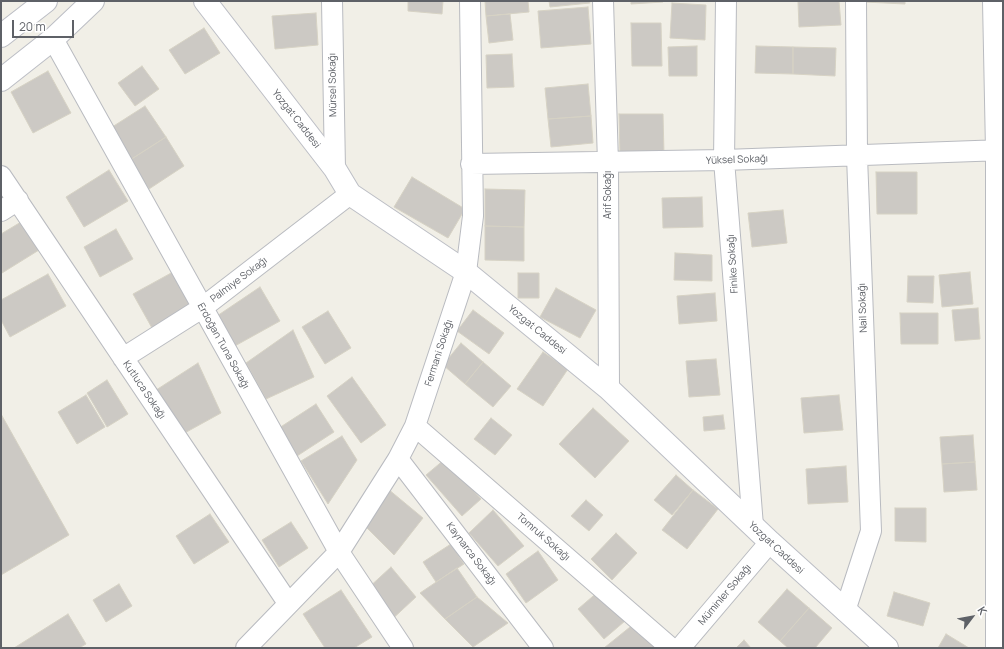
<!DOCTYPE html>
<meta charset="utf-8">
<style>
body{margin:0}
#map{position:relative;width:1004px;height:649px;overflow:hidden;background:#f1efe7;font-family:Manrope,sans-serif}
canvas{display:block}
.frame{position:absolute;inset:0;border:2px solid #5e6167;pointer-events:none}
.north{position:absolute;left:952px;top:597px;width:40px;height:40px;-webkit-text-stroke:3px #fff;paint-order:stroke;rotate:58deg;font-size:11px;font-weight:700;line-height:16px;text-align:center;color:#5e6167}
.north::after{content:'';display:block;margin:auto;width:14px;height:18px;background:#5e6167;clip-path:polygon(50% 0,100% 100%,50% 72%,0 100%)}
.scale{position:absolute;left:12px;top:20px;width:62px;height:18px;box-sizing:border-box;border:2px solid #5e6167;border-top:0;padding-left:5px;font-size:12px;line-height:14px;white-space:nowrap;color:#5e6167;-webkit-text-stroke:3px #fff;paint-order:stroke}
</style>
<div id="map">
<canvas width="1004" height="649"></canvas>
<div class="frame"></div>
<div class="north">K</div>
<div class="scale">20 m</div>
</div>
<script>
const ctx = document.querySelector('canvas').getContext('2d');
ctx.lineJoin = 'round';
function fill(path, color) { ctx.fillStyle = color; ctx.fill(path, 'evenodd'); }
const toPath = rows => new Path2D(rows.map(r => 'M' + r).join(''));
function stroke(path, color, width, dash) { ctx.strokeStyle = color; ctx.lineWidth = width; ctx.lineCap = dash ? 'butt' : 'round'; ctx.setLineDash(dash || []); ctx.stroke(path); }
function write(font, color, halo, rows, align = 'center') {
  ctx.font = font + ' Manrope,sans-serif'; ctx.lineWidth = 4; ctx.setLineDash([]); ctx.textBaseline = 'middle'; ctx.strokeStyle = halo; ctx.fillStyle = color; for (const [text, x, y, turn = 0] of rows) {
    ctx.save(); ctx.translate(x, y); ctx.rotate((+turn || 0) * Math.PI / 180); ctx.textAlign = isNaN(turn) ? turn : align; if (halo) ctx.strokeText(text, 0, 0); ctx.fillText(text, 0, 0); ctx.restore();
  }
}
const building = toPath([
 [408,1,443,1,442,14,408,11,408,1],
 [485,1,528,1,529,12,486,16,485,1],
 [549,1,589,1,590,3,550,7,549,1],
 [631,1,663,1,663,2,631,4,631,1],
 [839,1,841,25,799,27,798,2,839,1],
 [865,1,905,1,905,4,865,2,865,1],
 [672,3,706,5,705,40,670,38,672,3],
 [588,7,591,44,541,48,538,11,588,7],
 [316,13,318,45,275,49,272,16,316,13],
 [510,14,513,40,489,43,486,16,510,14],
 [631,23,661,23,662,66,632,66,631,23],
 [204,28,220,53,185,74,169,50,204,28],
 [697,46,697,76,669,76,668,47,697,46],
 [756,46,793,47,793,74,755,73,756,46],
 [793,47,836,48,835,76,793,74,793,47],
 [512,54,514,87,487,88,486,55,512,54],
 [142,66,159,89,135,106,118,83,142,66],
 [48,71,71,113,33,133,11,92,48,71],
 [588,84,591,116,548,119,545,88,588,84],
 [145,106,166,137,130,160,109,129,145,106],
 [619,114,663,114,664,154,620,155,619,114],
 [591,116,593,143,551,147,548,119,591,116],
 [166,137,184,166,149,189,130,160,166,137],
 [109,170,128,201,84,227,66,197,109,170],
 [876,172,917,172,917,214,877,214,876,172],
 [412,177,465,209,448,238,394,207,412,177],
 [485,189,525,190,524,227,485,226,485,189],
 [702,197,703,227,663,228,662,198,702,197],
 [783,210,787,243,752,247,748,213,783,210],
 [21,222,39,250,2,273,1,234,21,222],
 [485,226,524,227,524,261,485,260,485,226],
 [116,229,133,259,100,277,84,247,116,229],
 [675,253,712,255,712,281,674,280,675,253],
 [173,272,191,306,152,328,133,294,173,272],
 [970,272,973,304,942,307,939,275,970,272],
 [518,273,539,273,539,298,518,298,518,273],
 [48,274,66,306,10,337,1,320,1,300,48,274],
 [908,276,934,276,933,303,907,302,908,276],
 [260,287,280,321,233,347,217,316,260,287],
 [556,288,596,310,580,338,540,317,556,288],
 [715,293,717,321,679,324,677,296,715,293],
 [978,308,980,339,955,341,952,310,978,308],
 [473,310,504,333,489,354,457,331,473,310],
 [328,311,351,348,325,364,302,327,328,311],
 [900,313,938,313,938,344,901,344,900,313],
 [293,330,314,377,266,399,246,363,293,330],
 [461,343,483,362,465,384,443,365,461,343],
 [543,352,568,369,543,406,517,389,543,352],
 [716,359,720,395,689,397,686,361,716,359],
 [483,362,511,386,493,407,465,384,483,362],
 [198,363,221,413,181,435,153,392,198,363],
 [352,377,386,425,361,443,327,396,352,377],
 [107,380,128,414,107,427,87,393,107,380],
 [86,395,105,427,77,444,58,412,86,395],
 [839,395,843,430,804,433,801,398,839,395],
 [316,404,334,432,297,456,279,428,316,404],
 [593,408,629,441,595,478,559,444,593,408],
 [1,414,69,535,1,575,1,414],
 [723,415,725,429,704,431,703,417,723,415],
 [491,418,512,435,495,455,474,439,491,418],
 [973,435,975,462,942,464,940,437,973,435],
 [342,436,357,460,328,504,301,461,342,436],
 [445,459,481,499,462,516,426,475,445,459],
 [975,462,977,490,944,492,942,464,975,462],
 [846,466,848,502,808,504,806,469,846,466],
 [676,475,693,490,672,515,654,500,676,475],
 [388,489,423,518,394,555,363,524,388,489],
 [693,490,718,509,687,549,662,530,693,490],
 [586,500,603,515,589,531,571,516,586,500],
 [895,508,926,508,926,542,895,541,895,508],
 [493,510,524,546,498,566,469,533,493,510],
 [210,514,229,542,194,564,176,536,210,514],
 [291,522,308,548,279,567,262,540,291,522],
 [616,533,637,553,612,580,591,559,616,533],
 [451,544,464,564,436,582,423,562,451,544],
 [538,551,558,580,526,603,506,574,538,551],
 [391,567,416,597,387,624,366,590,391,567],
 [457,568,477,597,445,619,420,593,457,568],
 [119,584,132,606,106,622,93,600,119,584],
 [787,589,809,608,780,641,758,622,787,589],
 [341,590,372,637,354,648,325,648,303,614,341,590],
 [599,591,625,621,604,639,578,609,599,591],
 [894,592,930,603,923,626,887,616,894,592],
 [477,597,508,623,473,647,445,619,477,597],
 [809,608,832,628,815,648,788,648,780,641,809,608],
 [68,614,86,644,79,648,14,648,68,614],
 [635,623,655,648,604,648,635,623],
 [946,634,969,648,938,648,946,634],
 [744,640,751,648,736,648,744,640]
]);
fill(building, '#ccc9c4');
stroke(building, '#d6d2c4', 1);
const street = toPath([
 [332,1,335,169],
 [603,1,608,163,609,389],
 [726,1,724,160,753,526],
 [993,1,996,150,996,648],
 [53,39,339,552,403,648],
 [471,164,724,160,1003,150],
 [1,176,288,603],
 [1,211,18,200],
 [123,358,202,308,350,194],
 [415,426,671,648],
 [398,459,543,648],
 [845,611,871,531,857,156,856,1],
 [246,648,339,552,398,459,415,426,466,272,473,216,470,1],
 [680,648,770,542]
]);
const secondary = toPath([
 [205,1,335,169,350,194,466,272,609,389,770,542,887,648],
 [1,36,46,1],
 [1,80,53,39,93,1]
]);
stroke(street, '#b9bbc0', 22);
stroke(secondary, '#bcbec5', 24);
stroke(street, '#fff', 20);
stroke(secondary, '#fff', 22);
write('10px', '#5e6167', '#fff', [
 ["Mürsel Sokağı",333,85,-91],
 ["Yozgat Caddesi",296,119,52],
 ["Yüksel Sokağı",737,160,-2],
 ["Arif Sokağı",608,195,-90],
 ["Finike Sokağı",733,264,-94],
 ["Palmiye Sokağı",239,280,-37],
 ["Nail Sokağı",863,308,-92],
 ["Yozgat Caddesi",537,330,39],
 ["Erdoğan Tuna Sokağı",223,346,61],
 ["Fermani Sokağı",439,353,-72],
 ["Kutluca Sokağı",144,390,56],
 ["Tomruk Sokağı",543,537,41],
 ["Yozgat Caddesi",776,548,43],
 ["Kaynarca Sokağı",471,554,53],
 ["Müminler Sokağı",725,595,-50]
]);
</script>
